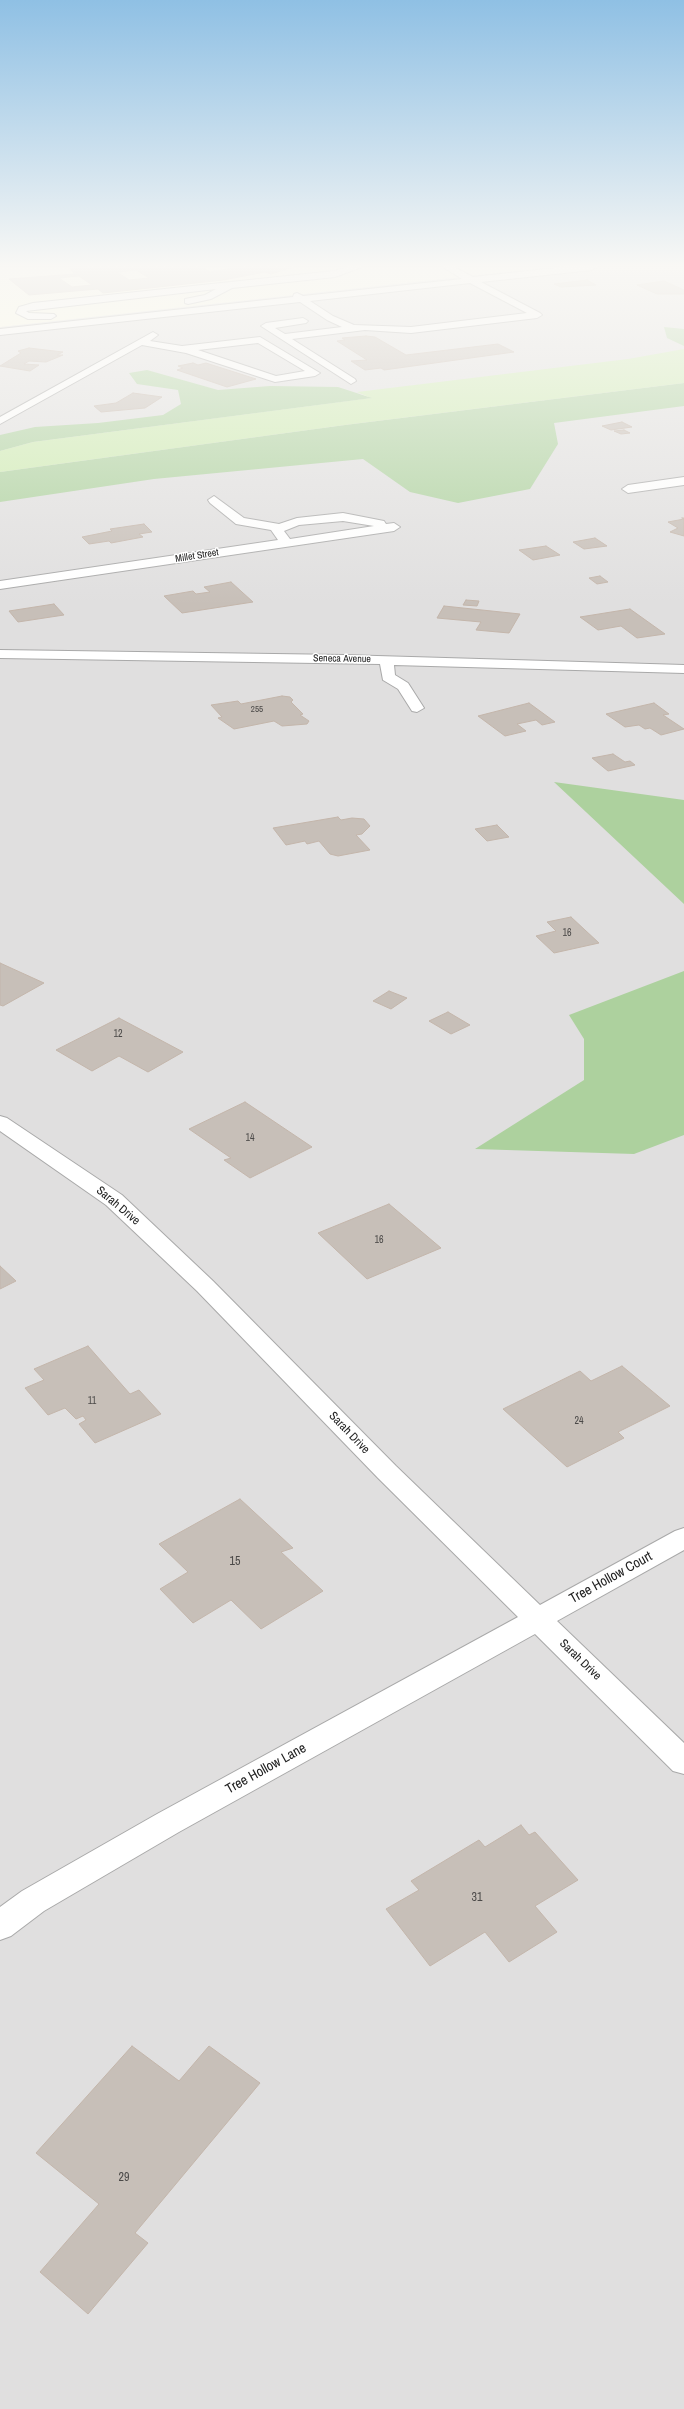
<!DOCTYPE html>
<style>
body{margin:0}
canvas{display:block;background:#f2efe9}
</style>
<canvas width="684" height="2409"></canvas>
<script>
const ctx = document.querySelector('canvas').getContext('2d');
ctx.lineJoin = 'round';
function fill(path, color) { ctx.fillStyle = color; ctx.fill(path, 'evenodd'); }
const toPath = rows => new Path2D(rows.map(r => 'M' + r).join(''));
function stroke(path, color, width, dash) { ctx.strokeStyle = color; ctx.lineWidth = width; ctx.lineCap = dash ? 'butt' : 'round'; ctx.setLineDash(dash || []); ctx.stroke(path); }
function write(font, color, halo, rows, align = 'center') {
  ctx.font = font + ' "Archivo Narrow",sans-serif'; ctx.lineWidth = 3; ctx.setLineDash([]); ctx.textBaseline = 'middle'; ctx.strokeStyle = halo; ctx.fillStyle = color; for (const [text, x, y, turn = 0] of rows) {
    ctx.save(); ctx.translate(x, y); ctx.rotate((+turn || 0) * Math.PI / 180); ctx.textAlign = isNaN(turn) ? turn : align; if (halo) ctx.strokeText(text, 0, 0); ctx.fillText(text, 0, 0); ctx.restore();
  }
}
fill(toPath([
 [0,267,684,267,684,354,0,440],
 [684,396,684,2409,0,2409,0,493]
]), '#e0dfdf');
fill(toPath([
 [0,267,552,267,0,327]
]), '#ffffe5');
fill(toPath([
 [684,349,684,383,345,425,0,472,0,451,33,442,371,398,357,392,628,359]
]), '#cdebb0');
fill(toPath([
 [664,327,684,329,684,346,667,338],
 [147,370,218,390,270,386,338,387,372,398,33,442,0,451,0,435,35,427,98,423,163,415,181,404,178,390,137,384,129,373],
 [684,383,684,406,554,423,558,444,530,489,458,503,410,492,363,459,154,479,0,502,0,472,345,425],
 [554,782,684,800,684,904],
 [684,971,684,1135,634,1154,475,1149,584,1080,584,1039,569,1015]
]), '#add19e');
const building = toPath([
 [88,267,203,267,210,272,238,267,294,267,271,274,265,272,223,280,103,293,98,289,29,295,9,279,75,274,70,269,88,267],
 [136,270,149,278,129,280,117,272,136,270],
 [79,276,92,285,72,287,59,278,79,276],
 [587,280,596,285,561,287,554,284,587,280],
 [664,281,684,290,684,294,657,294,637,285,664,281],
 [366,336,375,337,406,355,498,344,514,352,384,370,381,368,365,370,351,361,367,360,337,341,345,340,342,338,366,336],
 [29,348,63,352,57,355,63,355,46,362,29,361,24,364,39,365,30,371,0,366,21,353,18,351,29,348],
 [193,363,198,365,206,363,256,379,227,387,177,370,183,368,178,366,193,363],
 [133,393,162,397,145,408,101,412,94,406,116,403,133,393],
 [622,422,632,427,611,430,602,426,622,422],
 [624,430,630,433,621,434,614,431,624,430],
 [682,518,684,518,684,536,670,532,678,528,668,522,684,519,682,518],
 [144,524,152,532,139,534,143,537,111,543,109,541,89,544,82,537,112,531,110,529,144,524],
 [595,538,607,546,584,549,573,542,595,538],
 [546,546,560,555,533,560,519,550,546,546],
 [600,576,608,582,597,584,589,578,600,576],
 [231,582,253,602,182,613,164,596,193,591,196,594,210,592,204,587,231,582],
 [466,600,479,601,477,606,463,605,466,600],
 [54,604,64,615,18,622,9,611,54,604],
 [444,606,520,614,509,633,476,630,481,622,437,618,444,606],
 [630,609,665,634,637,638,621,626,598,630,580,617,630,609],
 [282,696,290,697,293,700,291,702,303,714,300,715,309,721,307,724,282,726,274,721,234,729,218,718,222,717,211,705,238,701,241,704,282,696],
 [529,703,555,722,542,725,536,720,517,724,526,731,505,736,478,716,529,703],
 [654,703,669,714,663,715,684,729,661,735,650,728,645,729,639,725,625,727,606,714,654,703],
 [613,754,625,762,630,761,635,765,608,771,592,758,613,754],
 [338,817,341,820,352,818,364,819,370,826,362,834,356,835,370,850,338,856,330,854,319,841,307,844,305,841,286,845,273,828,338,817],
 [497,825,509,837,487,841,475,829,497,825],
 [571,917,599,943,554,953,536,936,556,931,547,922,571,917],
 [0,963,44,983,3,1006,0,1005,0,963],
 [389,991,407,998,391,1009,373,1001,389,991],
 [448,1012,470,1025,451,1034,429,1021,448,1012],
 [119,1018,183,1052,148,1072,119,1056,92,1071,56,1050,119,1018],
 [245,1102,312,1147,250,1178,224,1160,231,1158,189,1129,245,1102],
 [389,1204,441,1248,367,1279,318,1233,389,1204],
 [0,1266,16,1281,0,1289,0,1266],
 [88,1346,130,1394,139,1390,161,1414,95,1443,79,1424,86,1420,83,1416,76,1419,65,1408,48,1415,25,1388,44,1380,34,1369,88,1346],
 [622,1366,670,1406,618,1432,624,1438,567,1467,503,1409,580,1371,591,1381,622,1366],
 [240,1499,293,1548,281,1552,323,1591,261,1629,231,1600,193,1623,160,1589,188,1572,159,1544,240,1499],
 [521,1825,529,1835,535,1832,578,1880,535,1906,557,1932,509,1962,485,1932,430,1966,386,1909,419,1890,411,1881,479,1840,485,1847,521,1825],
 [132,2046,179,2081,209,2046,260,2083,135,2233,148,2243,88,2314,40,2272,99,2204,36,2153,132,2046]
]);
fill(building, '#c7bfb8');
stroke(building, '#c4b6ab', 1);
const minor = toPath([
 [348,267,362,267,335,277,232,288,211,299,188,304,185,303,185,299,205,295,216,289,26,311,29,313,54,314,56,316,51,319,28,319,16,313,19,307,33,303,334,271,348,267],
 [443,267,454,267,473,277,564,267,596,267,592,270,481,282,540,313,542,315,537,318,411,333,365,330,292,339,355,379,356,381,351,384,261,326,266,323,303,318,308,321,306,323,275,328,285,334,342,327,327,320,300,302,0,335,0,329,293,297,294,294,297,293,303,296,462,279,443,267],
 [470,283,527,313,411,327,354,325,333,316,310,301,470,283],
 [153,332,158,335,150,341,182,346,260,337,320,373,315,376,275,382,186,353,142,345,0,424,0,417,153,332],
 [258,343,305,371,276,376,198,350,258,343],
 [684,477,684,485,628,493,622,489,628,485,684,477],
 [214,496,244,518,279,524,297,518,343,513,384,521,386,524,394,523,400,527,394,531,0,589,0,581,278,540,271,530,236,524,210,503,208,500,214,496],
 [343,521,374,526,290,539,284,531,299,525,343,521],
 [0,650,343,655,684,665,684,673,394,665,395,675,408,683,424,708,417,712,412,711,398,689,383,680,380,664,0,658,0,650],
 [0,1116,7,1118,122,1195,213,1281,396,1466,540,1605,675,1531,684,1528,684,1550,557,1621,684,1743,684,1774,673,1771,535,1634,179,1832,44,1911,11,1936,0,1940,0,1907,22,1891,157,1814,518,1617,378,1478,197,1291,106,1205,0,1131,0,1116]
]);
stroke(minor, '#a9a9a9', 2);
fill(minor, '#fff');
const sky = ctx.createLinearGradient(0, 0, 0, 605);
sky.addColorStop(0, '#8fc0e4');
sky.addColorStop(0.44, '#f9f8f5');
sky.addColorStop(1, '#f9f8f500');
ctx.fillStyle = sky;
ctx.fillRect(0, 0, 684, 605);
write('9px', '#4b4948', null, [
 ["255",257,710]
]);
write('10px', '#222', '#fff', [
 ["Millet Street",197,556,-9],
 ["Seneca Avenue",342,659,1]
]);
write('10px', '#4b4948', null, [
 ["16",567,933],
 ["12",118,1034],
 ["14",250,1138],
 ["16",379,1240],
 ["11",92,1401],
 ["24",579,1421]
]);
write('12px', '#222', '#fff', [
 ["Sarah Drive",118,1206,40],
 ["Sarah Drive",349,1433,46],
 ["Sarah Drive",580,1660,44]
]);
write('12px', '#4b4948', null, [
 ["15",235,1562],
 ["31",477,1898],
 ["29",124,2178]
]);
write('14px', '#222', '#fff', [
 ["Tree Hollow Court",611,1578,-29],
 ["Tree Hollow Lane",266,1769,-29]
]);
</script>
